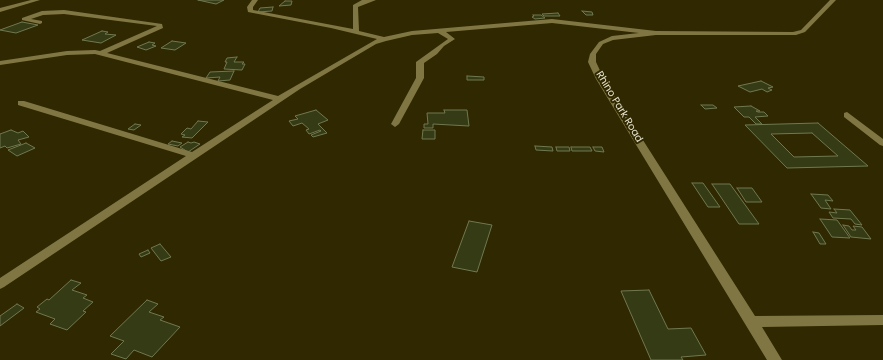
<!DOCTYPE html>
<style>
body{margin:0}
canvas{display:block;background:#302800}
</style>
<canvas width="883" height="360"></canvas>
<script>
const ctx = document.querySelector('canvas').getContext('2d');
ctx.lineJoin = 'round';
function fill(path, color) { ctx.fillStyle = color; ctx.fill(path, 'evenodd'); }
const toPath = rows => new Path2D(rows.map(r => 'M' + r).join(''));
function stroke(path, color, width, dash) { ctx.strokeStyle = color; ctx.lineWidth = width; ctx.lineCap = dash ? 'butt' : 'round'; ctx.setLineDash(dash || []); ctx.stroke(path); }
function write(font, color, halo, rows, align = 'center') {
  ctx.font = font + ' Poppins,sans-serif'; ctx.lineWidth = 4; ctx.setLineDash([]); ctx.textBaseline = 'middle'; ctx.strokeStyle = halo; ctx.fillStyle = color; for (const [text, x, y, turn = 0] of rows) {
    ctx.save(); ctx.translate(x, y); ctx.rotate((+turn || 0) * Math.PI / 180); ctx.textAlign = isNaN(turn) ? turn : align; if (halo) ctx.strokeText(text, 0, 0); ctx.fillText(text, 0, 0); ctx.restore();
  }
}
const building = toPath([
 [198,0,224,0,216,4,198,0],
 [285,1,292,1,291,5,279,6,285,1],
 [273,7,272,11,258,12,260,8,273,7],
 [582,11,592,12,593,15,586,15,582,11],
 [558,13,560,16,544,16,542,14,558,13],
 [533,15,541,15,545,18,535,19,532,17,534,16,533,15],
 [22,22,38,25,16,33,0,30,22,22],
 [102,31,108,32,105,34,116,35,101,43,82,40,102,31],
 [172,41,186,43,175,50,161,48,172,41],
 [149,42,155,43,152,45,156,46,146,50,137,47,149,42],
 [237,57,234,62,244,62,242,64,245,64,242,70,224,69,227,62,225,62,227,58,237,57],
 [234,71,230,80,218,81,220,77,206,78,210,72,234,71],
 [467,76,484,77,484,80,467,80,467,76],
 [761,81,773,87,768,88,772,90,767,92,762,89,750,92,738,86,761,81],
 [701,105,713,105,717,108,705,109,701,105],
 [751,106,760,111,756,111,758,112,764,112,768,116,755,117,762,124,756,124,749,117,744,117,734,107,751,106],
 [316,110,328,120,318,124,327,133,313,137,311,135,321,131,320,130,309,134,306,130,309,129,302,123,293,126,289,121,298,119,295,116,316,110],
 [444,110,467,110,469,126,433,124,433,128,424,128,424,124,428,124,427,113,445,113,444,110],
 [198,121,208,122,192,138,182,137,185,135,181,134,187,128,191,129,198,121],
 [818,123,868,166,787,168,745,125,818,123],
 [812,133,838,156,794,157,771,134,812,133],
 [135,124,141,125,134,130,128,129,135,124],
 [11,130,18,133,23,131,29,137,18,140,21,144,7,148,5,146,0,148,0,134,11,130],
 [423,130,435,130,435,139,422,139,423,130],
 [172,141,182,143,178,146,168,144,172,141],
 [188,142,191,143,194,142,200,144,188,152,180,147,188,142],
 [26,143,35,148,17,156,8,150,26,143],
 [535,146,552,147,553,151,536,150,535,146],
 [556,147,569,147,570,151,557,151,556,147],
 [571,147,590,147,592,151,572,151,571,147],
 [593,147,602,147,604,152,595,151,593,147],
 [692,183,703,183,720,207,708,207,692,183],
 [712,184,730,184,759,224,739,224,712,184],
 [737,188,752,188,762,202,746,202,737,188],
 [811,194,828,195,833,201,825,200,831,209,821,208,811,194],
 [834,209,850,210,862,225,855,224,851,219,833,218,829,212,837,213,834,209],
 [820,219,837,220,850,238,832,237,820,219],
 [469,221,492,225,477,272,452,267,469,221],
 [843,225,849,226,852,230,856,230,853,226,862,227,871,239,851,237,843,225],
 [813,232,819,233,826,244,820,244,813,232],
 [160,244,171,257,161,261,151,248,160,244],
 [148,250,150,253,141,257,139,254,148,250],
 [71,280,81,283,72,290,87,295,83,298,93,302,83,311,86,312,67,330,50,324,55,319,36,312,40,309,37,307,47,299,49,300,71,280],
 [649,290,668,329,691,328,706,355,681,357,683,360,651,360,621,291,649,290],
 [147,300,158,304,149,312,164,317,160,320,180,327,152,357,134,350,126,359,111,354,124,341,110,336,147,300],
 [17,304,24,308,0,326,0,316,17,304]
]);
fill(building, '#343b15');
stroke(building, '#707850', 1);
fill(toPath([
 [31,0,40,0,0,12,0,8,31,0],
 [252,0,258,0,253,7,253,10,353,29,353,5,362,0,376,0,358,7,359,31,384,37,412,31,552,19,656,31,793,32,801,30,830,0,836,0,805,32,796,35,656,35,613,40,603,44,596,54,596,62,604,79,755,316,883,315,883,325,762,327,782,360,767,360,596,79,588,62,590,54,599,42,612,36,639,33,552,23,446,32,455,39,444,46,437,54,424,63,424,78,399,124,395,127,391,124,416,78,416,62,448,39,438,33,412,35,386,41,376,44,300,89,4,287,0,289,0,278,186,156,18,105,18,101,24,101,192,152,273,100,95,54,67,55,0,65,0,61,67,51,95,50,100,51,157,26,64,14,43,15,31,19,42,21,42,23,40,24,22,20,22,18,42,11,64,10,162,24,163,28,107,53,278,96,377,39,331,28,248,12,247,7,252,0],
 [847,112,883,139,883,146,880,145,844,117,844,113,847,112]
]), '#807644');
write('10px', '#e9e5cf', '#302800', [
 ["Rhino Park Road",619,107,59]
]);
</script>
